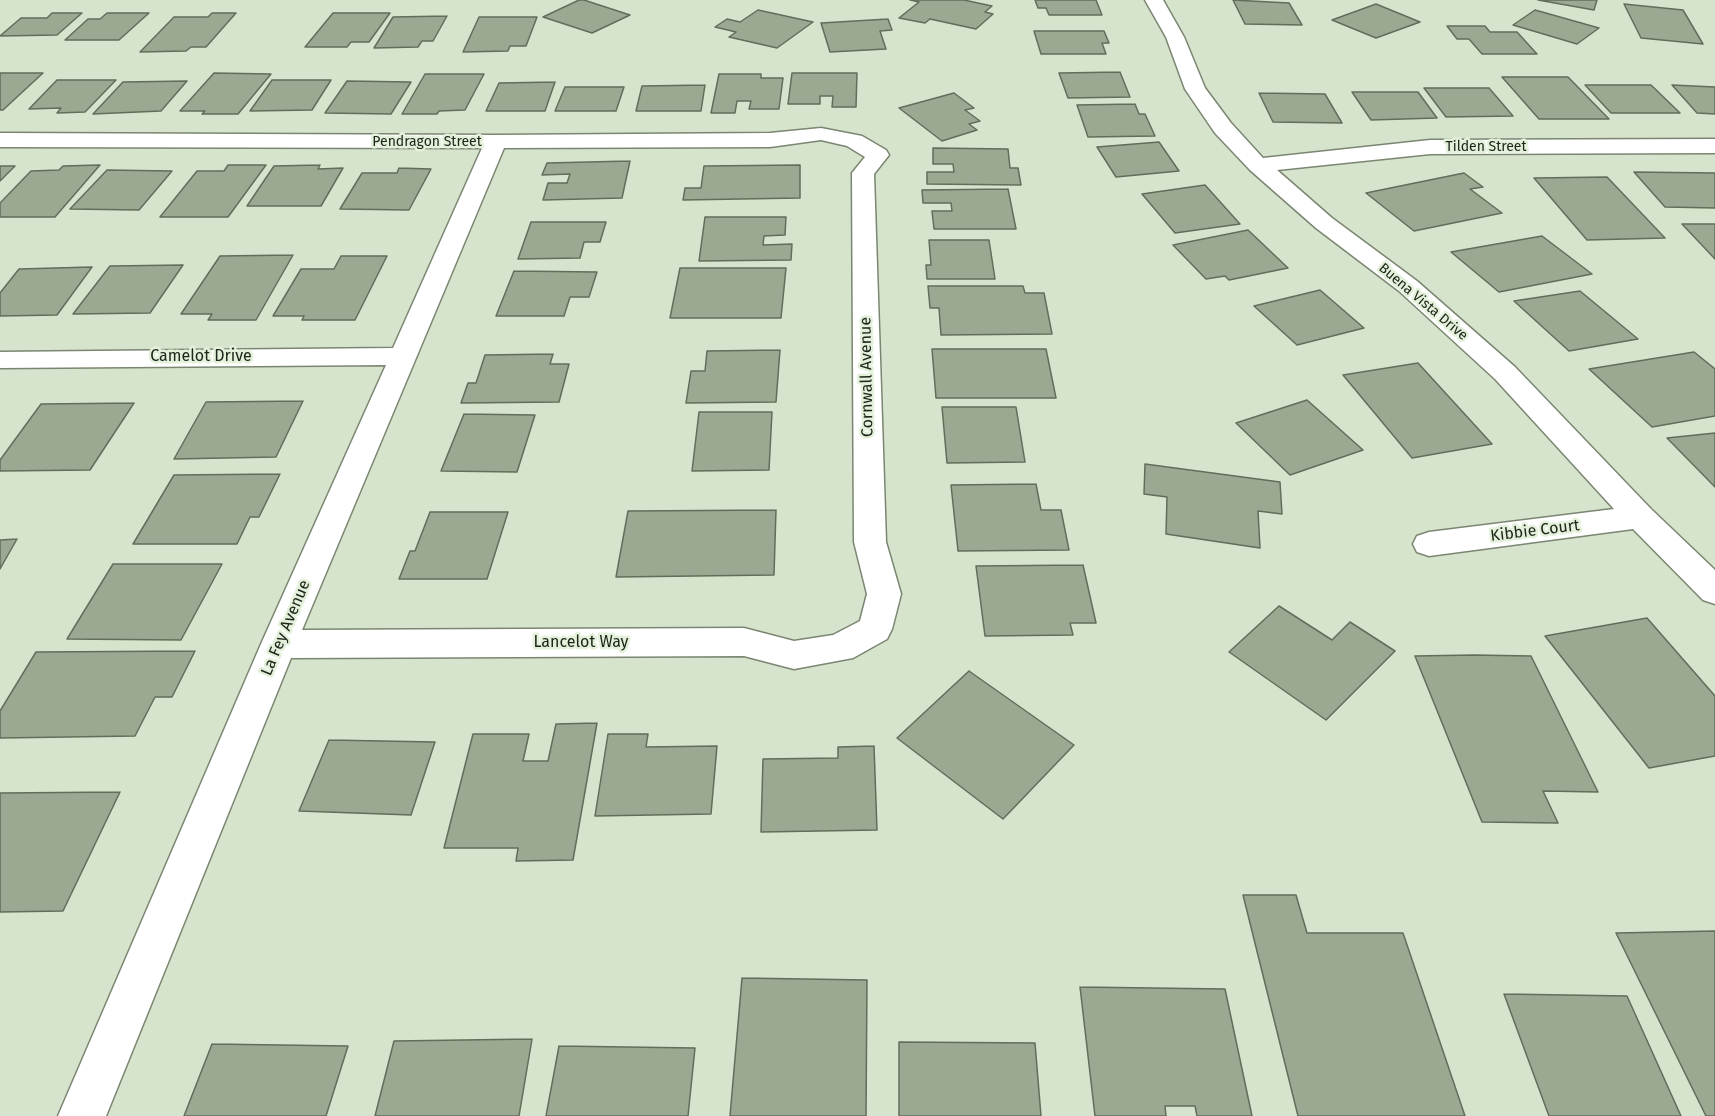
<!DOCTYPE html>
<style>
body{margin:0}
canvas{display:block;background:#d7e4cd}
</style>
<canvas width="1715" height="1116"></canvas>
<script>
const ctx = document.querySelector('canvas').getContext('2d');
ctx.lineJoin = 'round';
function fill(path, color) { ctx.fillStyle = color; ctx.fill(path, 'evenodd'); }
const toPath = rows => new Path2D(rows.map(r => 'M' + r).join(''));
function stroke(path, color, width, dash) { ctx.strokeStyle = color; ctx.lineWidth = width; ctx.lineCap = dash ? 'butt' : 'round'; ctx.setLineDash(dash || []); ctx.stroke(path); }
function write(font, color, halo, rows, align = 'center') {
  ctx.font = font + ' "Fira Sans",sans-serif'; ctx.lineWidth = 5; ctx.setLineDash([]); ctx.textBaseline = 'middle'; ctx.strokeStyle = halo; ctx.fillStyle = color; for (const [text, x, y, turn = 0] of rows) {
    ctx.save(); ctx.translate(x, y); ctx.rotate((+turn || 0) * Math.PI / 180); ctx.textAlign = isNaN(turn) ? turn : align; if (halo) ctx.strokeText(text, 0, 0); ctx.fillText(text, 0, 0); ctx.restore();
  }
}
const building = toPath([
 [579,0,584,0,630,15,592,33,543,17,579,0],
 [910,0,964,0,992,6,985,12,993,14,976,29,930,19,925,23,899,18,919,2,910,0],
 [1035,0,1096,0,1102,15,1049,15,1046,8,1038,8,1035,0],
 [1233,0,1289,3,1302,25,1245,24,1233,0],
 [1538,0,1597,0,1594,10,1538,0],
 [1376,4,1420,22,1376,38,1332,20,1376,4],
 [1624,4,1683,10,1703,44,1641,38,1624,4],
 [758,10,813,22,777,48,729,37,736,32,715,27,727,19,740,22,758,10],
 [1535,10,1599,28,1577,44,1513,25,1535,10],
 [52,13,82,13,57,35,0,36,21,18,47,18,52,13],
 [107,13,149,13,119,40,65,40,88,19,100,19,107,13],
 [212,13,236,13,206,47,191,47,186,51,140,52,174,17,208,17,212,13],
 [333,13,390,13,369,42,351,42,347,47,305,47,333,13],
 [447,16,433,41,422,41,418,47,374,48,393,17,447,16],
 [479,17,537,17,526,46,510,46,508,51,463,52,479,17],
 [888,19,892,30,880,31,886,49,830,52,821,23,888,19],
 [1447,26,1485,26,1490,32,1517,32,1537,54,1482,54,1469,39,1457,39,1447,26],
 [1034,31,1104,31,1109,43,1102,43,1106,54,1041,54,1034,31],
 [1120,72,1130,97,1068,98,1059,73,1120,72],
 [0,73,43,73,3,110,0,110,0,73],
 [214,73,271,74,238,114,202,114,205,111,180,111,214,73],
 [792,73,857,73,856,107,832,107,833,96,820,96,820,104,788,104,792,73],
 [425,74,484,74,465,110,439,111,437,114,402,114,425,74],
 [719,74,761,74,761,78,783,78,779,109,749,109,751,101,737,101,735,113,711,113,719,74],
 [1502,77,1568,77,1609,119,1539,119,1502,77],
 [57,80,116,80,85,112,57,113,61,108,29,109,57,80],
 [272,80,331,80,312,110,250,111,272,80],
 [187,81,161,111,93,114,123,82,187,81],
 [347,81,411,82,391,114,325,113,347,81],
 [555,82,545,111,486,111,499,83,555,82],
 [705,85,701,111,636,111,642,86,705,85],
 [1585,85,1651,85,1680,113,1611,113,1585,85],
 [1672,85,1715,87,1715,114,1697,113,1672,85],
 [565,87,624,87,616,111,555,111,565,87],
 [1424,88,1489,88,1513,116,1446,117,1424,88],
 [1352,92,1418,92,1437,118,1371,120,1352,92],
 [954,93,974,108,965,110,980,121,969,124,977,130,942,141,899,108,954,93],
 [1259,93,1325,94,1342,123,1273,122,1259,93],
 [1135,104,1139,114,1145,114,1155,136,1088,137,1077,105,1135,104],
 [1159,142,1179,171,1116,177,1097,147,1159,142],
 [933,148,1008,149,1010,168,1018,168,1021,185,927,184,927,172,954,172,953,164,933,164,933,148],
 [630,161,622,198,543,200,548,183,567,183,570,174,542,175,547,163,630,161],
 [100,165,55,217,0,217,0,203,31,171,59,170,63,166,100,165],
 [228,165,266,165,228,217,160,217,197,171,224,171,228,165],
 [320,165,318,169,343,168,321,206,247,206,274,166,320,165],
 [800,165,800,198,683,200,685,188,701,188,704,166,800,165],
 [0,166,15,166,0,181,0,166],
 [399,168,431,169,409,210,340,209,362,173,397,173,399,168],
 [107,170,172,171,139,210,70,209,107,170],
 [1634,172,1715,173,1715,208,1665,207,1634,172],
 [1464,173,1483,187,1470,189,1502,213,1414,231,1366,193,1464,173],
 [1607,177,1665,238,1587,240,1534,178,1607,177],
 [1205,185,1240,224,1175,233,1142,194,1205,185],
 [1008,189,1016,229,934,229,932,211,952,211,951,203,923,203,922,190,1008,189],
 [705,217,786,217,785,235,764,236,763,245,792,244,791,260,699,261,705,217],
 [531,222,606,222,600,242,584,242,580,258,518,259,531,222],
 [1682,224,1715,224,1715,259,1682,224],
 [1248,230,1288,268,1229,280,1225,276,1206,279,1173,245,1248,230],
 [1542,236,1592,274,1499,292,1451,252,1542,236],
 [929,240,989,240,995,279,927,279,926,265,931,265,929,240],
 [293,255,256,320,208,320,212,314,181,314,220,256,293,255],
 [341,256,387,256,355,320,302,320,304,316,273,316,301,269,334,269,341,256],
 [183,265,150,313,73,314,110,266,183,265],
 [92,267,57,315,0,316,0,293,19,269,92,267],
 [680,268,786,268,781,318,670,318,680,268],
 [514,271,597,272,589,297,570,297,564,316,496,316,514,271],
 [928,286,1023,286,1025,293,1044,293,1052,334,941,335,939,308,930,308,928,286],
 [1320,290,1364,328,1297,345,1254,306,1320,290],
 [1580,291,1638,339,1569,351,1514,301,1580,291],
 [932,349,1046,349,1056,398,936,398,932,349],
 [780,350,776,402,686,403,691,371,705,371,707,351,780,350],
 [1694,352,1715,369,1715,416,1652,427,1589,369,1694,352],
 [553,354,550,364,569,364,559,402,461,403,468,383,476,383,485,355,553,354],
 [1418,363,1492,444,1412,458,1343,375,1418,363],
 [1307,400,1363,450,1290,475,1236,423,1307,400],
 [303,401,276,457,174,459,206,402,303,401],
 [134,403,90,470,0,471,0,460,41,404,134,403],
 [942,407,1016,407,1025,462,947,463,942,407],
 [699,412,772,412,769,470,692,471,699,412],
 [464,414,535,415,517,472,441,471,464,414],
 [1715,433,1715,487,1667,438,1715,433],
 [1145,464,1280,482,1282,514,1258,511,1260,548,1166,534,1167,497,1144,494,1145,464],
 [280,474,259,517,250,517,237,544,133,544,174,475,280,474],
 [1036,484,1041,510,1061,510,1069,550,958,551,951,485,1036,484],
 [776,510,774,575,616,577,628,511,776,510],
 [430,512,508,512,487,579,399,579,410,551,415,551,430,512],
 [17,539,0,569,0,540,17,539],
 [113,564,222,564,181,640,67,639,113,564],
 [1083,565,1096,623,1070,623,1073,635,985,636,976,566,1083,565],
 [1279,606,1332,640,1350,622,1395,651,1326,720,1229,652,1279,606],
 [1647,618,1715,696,1715,756,1649,768,1545,636,1647,618],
 [195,651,172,697,155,697,135,736,0,738,0,711,36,652,195,651],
 [1474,655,1531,656,1598,792,1543,791,1558,823,1482,822,1415,656,1474,655],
 [969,671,1074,745,1003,819,897,738,969,671],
 [597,723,573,860,516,861,518,848,444,848,473,734,529,734,523,761,548,761,556,724,597,723],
 [608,734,648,734,646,747,717,746,711,814,595,816,608,734],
 [329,740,435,742,411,815,299,811,329,740],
 [874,746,877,830,761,832,763,759,838,758,838,747,874,746],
 [120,792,63,911,0,912,0,793,120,792],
 [1243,895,1296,895,1307,933,1403,933,1465,1116,1298,1116,1243,895],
 [1715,931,1715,1116,1706,1116,1616,933,1715,931],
 [742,978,867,980,866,1116,730,1116,742,978],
 [1080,987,1225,989,1252,1116,1197,1116,1195,1106,1165,1106,1166,1116,1095,1116,1080,987],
 [1504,994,1627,996,1681,1116,1549,1116,1504,994],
 [532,1039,519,1116,375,1116,394,1041,532,1039],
 [899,1042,1035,1043,1041,1116,899,1116,899,1042],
 [212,1044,348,1046,326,1116,184,1116,212,1044],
 [559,1046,695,1048,688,1116,546,1116,559,1046]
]);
fill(building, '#9ba892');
stroke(building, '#626e59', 1.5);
const minor = toPath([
 [1145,0,1163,0,1184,37,1205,88,1231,123,1263,158,1430,140,1715,139,1715,153,1430,154,1277,170,1332,218,1417,281,1515,367,1651,509,1715,570,1715,604,1703,600,1633,529,1429,556,1417,552,1413,544,1417,536,1429,532,1614,509,1495,379,1399,291,1316,228,1250,170,1215,133,1185,89,1166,37,1145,0],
 [821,128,862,136,886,150,889,155,874,174,886,542,901,594,892,629,887,639,853,658,794,669,744,656,291,658,106,1116,58,1116,261,644,386,365,0,368,0,352,393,348,482,148,0,147,0,133,496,135,770,133,821,128],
 [821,140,847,146,865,157,852,173,854,542,867,594,860,621,833,635,794,641,744,628,302,630,504,148,770,147,821,140]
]);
stroke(minor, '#7a8671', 3);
fill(minor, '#fff');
write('14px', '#20251c', '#e4f1da', [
 ["Pendragon Street",427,142],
 ["Tilden Street",1486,147],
 ["Buena Vista Drive",1423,302,40]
]);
write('16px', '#20251c', '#e4f1da', [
 ["Camelot Drive",201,357],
 ["Cornwall Avenue",867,377,-91],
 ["Kibbie Court",1535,531,-7],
 ["La Fey Avenue",286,628,-67],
 ["Lancelot Way",581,643]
]);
</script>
